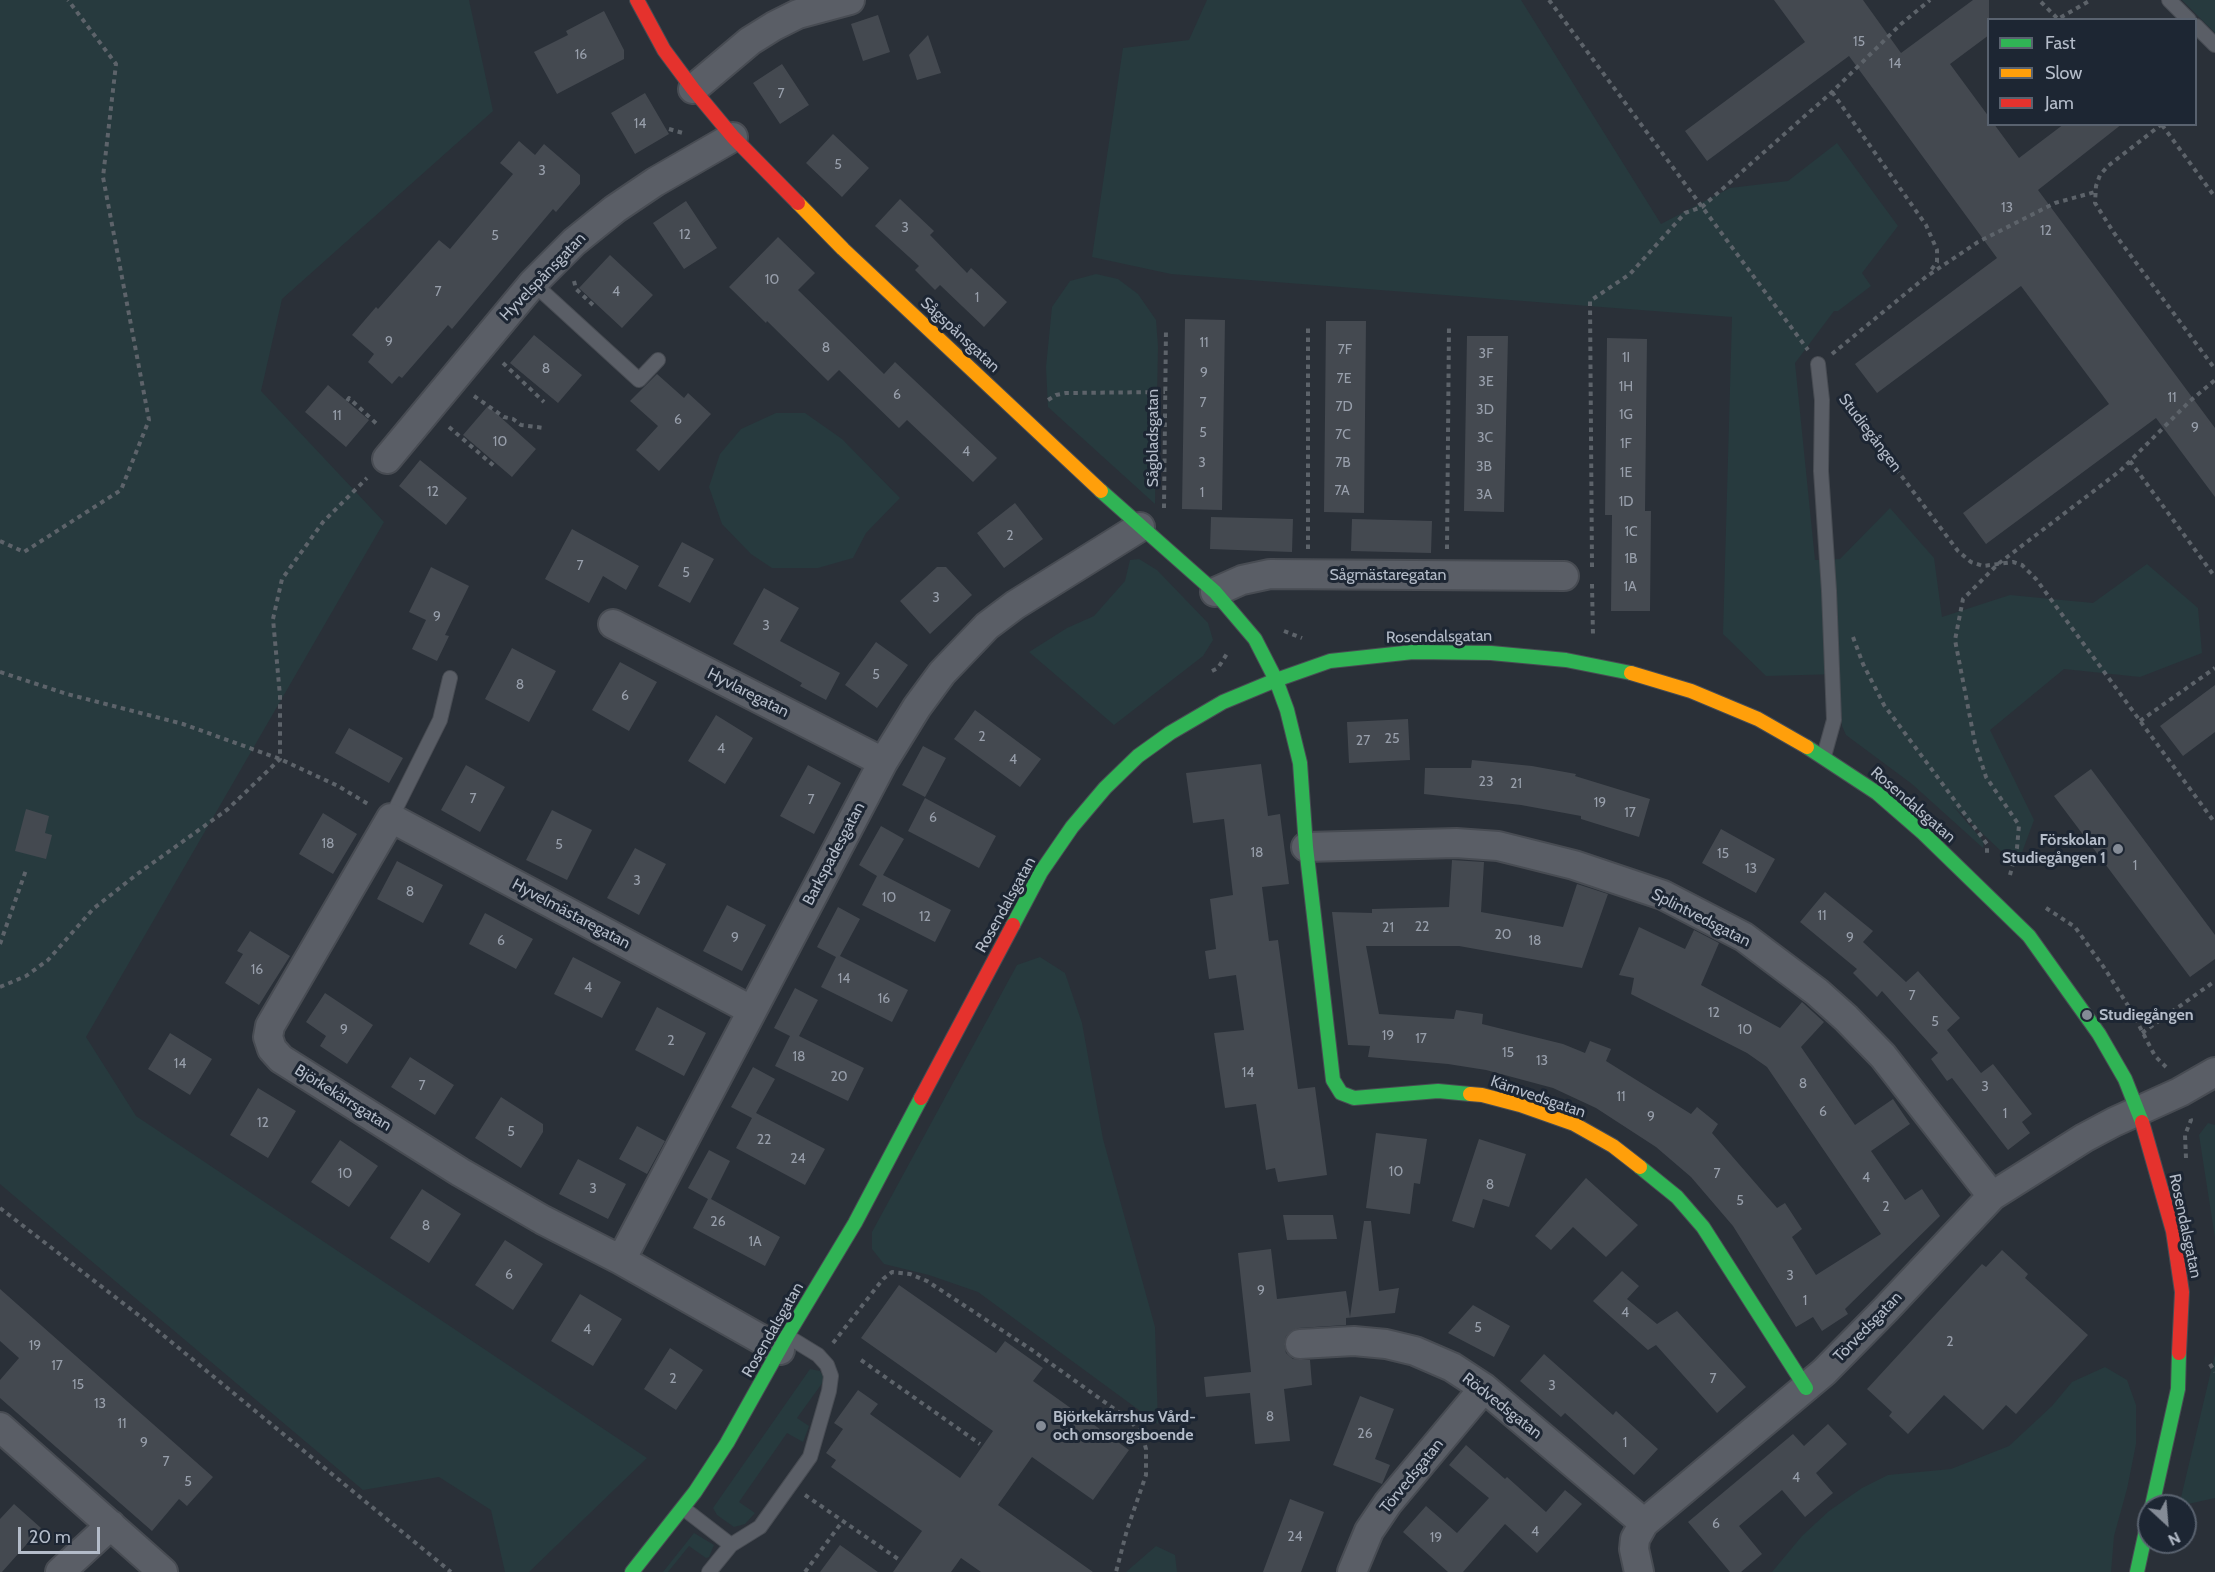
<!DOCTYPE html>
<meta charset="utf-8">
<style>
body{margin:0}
#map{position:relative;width:2215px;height:1572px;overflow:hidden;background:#2a3038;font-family:Cabin,sans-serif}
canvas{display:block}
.legend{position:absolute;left:1987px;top:18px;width:210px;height:108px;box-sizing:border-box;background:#1d2633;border:2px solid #59626f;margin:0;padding:8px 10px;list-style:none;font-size:18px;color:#b4bcc9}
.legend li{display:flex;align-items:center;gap:12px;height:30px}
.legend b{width:30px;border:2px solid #59626f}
.north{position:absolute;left:2137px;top:1494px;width:60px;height:60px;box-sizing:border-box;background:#1d2633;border:2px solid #59626f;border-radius:50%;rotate:154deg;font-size:16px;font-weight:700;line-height:24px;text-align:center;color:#b4bcc9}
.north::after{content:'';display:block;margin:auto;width:21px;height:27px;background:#848b96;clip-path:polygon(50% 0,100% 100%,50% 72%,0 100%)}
.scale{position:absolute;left:18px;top:1527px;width:82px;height:27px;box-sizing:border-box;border:3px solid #b4bcc9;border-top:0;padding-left:8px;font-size:18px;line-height:21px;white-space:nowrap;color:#b4bcc9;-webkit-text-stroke:4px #1d2633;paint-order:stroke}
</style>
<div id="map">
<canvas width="2215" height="1572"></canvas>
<ul class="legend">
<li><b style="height:8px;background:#30b455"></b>Fast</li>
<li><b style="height:8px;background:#ff9f0a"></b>Slow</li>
<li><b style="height:8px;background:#e5322d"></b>Jam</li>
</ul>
<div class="north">N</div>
<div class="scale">20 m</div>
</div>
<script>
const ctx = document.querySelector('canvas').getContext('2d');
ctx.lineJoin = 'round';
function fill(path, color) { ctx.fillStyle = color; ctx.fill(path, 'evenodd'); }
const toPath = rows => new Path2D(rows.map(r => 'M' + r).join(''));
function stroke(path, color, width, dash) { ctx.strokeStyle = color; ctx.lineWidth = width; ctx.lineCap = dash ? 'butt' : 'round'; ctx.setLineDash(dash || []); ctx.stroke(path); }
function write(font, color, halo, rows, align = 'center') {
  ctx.font = font + ' Cabin,sans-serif'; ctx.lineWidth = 6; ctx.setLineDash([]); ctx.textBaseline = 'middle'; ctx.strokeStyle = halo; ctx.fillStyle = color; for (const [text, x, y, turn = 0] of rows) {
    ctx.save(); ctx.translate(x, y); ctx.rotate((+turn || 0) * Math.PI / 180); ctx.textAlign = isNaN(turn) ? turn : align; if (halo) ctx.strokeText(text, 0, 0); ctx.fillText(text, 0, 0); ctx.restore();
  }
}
fill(toPath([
 [0,0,469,0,493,111,282,299,261,391,384,522,86,1037,136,1116,647,1458,529,1572,505,1572,491,1510,439,1477,363,1490,0,1184],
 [1207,0,1521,0,1661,224,1730,188,1788,181,1837,143,1898,226,1862,273,1871,286,1838,311,1834,311,1795,363,1815,560,1840,559,1890,508,1934,558,1942,617,2010,595,2093,603,2147,564,2198,608,2202,653,2140,677,2064,669,1990,730,2034,820,2017,866,1952,805,1984,842,1983,848,1912,784,1846,735,1842,726,1839,674,1766,676,1723,634,1732,317,1171,274,1092,257,1123,48,1189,40],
 [2182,0,2215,0,2215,33],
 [1096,274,1118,279,1138,294,1156,320,1158,346,1155,504,1048,407,1046,367,1052,307,1070,281],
 [776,413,805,413,842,439,900,498,866,533,853,558,818,568,772,568,751,554,722,524,709,487,720,454,741,429],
 [1139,559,1157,570,1208,623,1213,640,1203,656,1114,725,1029,652,1067,628,1094,616,1125,581,1130,560],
 [1040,957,1065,973,1082,1023,1103,1139,1155,1327,1158,1424,978,1292,929,1275,884,1264,872,1249,872,1232,1017,965],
 [2208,1123,2215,1125,2215,1238,2199,1135],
 [2215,1354,2215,1498,2179,1506],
 [2105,1367,2127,1380,2136,1405,2136,1444,2127,1489,2114,1536,2111,1572,1772,1572,1802,1536,1829,1511,1862,1488,1888,1475,1951,1469,2009,1446,2052,1406,2072,1382],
 [810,1369,820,1371,824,1378,823,1382,797,1418,809,1426,803,1442,787,1433,739,1502,755,1513,745,1524,734,1527,717,1515,713,1508],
 [694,1533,714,1545,709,1557,706,1558,689,1546,668,1572,663,1572],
 [1156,1546,1175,1555,1177,1572,1126,1572]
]), '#273a3e');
fill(toPath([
 [1774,0,1863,0,1901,53,1973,0,1989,0,1989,35,1950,64,1989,117,1989,124,1994,124,2019,158,2064,124,2122,124,2038,190,2215,428,2215,497,2156,418,1986,544,1963,513,2109,404,2021,286,1877,393,1855,364,1997,258,1849,56,1707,161,1685,131,1805,42],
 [604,11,624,50,624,59,557,94,534,52,568,35,566,31],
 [878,15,890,52,863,61,851,24],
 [928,35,941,73,917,80,909,55],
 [782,64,809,105,780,124,753,83],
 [645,93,669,134,635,154,611,113],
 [833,134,869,168,842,197,806,163],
 [519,141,535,155,544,144,580,175,580,184,556,212,553,209,452,329,448,325,402,378,399,376,392,384,368,362,374,354,352,335,376,307,378,309,439,240,450,249,513,174,500,163],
 [900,199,934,231,930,235,967,273,971,268,1007,302,984,327,940,285,935,290,915,270,919,266,875,226],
 [686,201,717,248,684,269,653,223],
 [778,237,815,273,798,290,884,374,895,362,997,458,973,482,907,420,899,428,839,370,828,381,767,321,766,323,729,287],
 [610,255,653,295,622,328,579,288],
 [1185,319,1225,320,1222,510,1182,509],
 [1326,321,1366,321,1364,513,1324,512],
 [534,335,582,375,558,403,510,363],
 [1467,336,1508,336,1504,512,1464,511],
 [1607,338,1647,339,1645,511,1651,511,1650,611,1611,611,1612,515,1605,515],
 [657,374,684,398,688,393,711,414,659,471,636,450,658,426,630,401],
 [328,385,369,420,346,447,305,412],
 [488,406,536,449,512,477,463,435],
 [420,460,467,498,446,525,399,486],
 [1015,503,1043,539,1004,568,977,533],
 [1211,517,1293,519,1292,552,1210,549],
 [1352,519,1432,521,1431,553,1351,551],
 [572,529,639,566,626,590,603,576,589,603,545,579],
 [682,542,714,559,690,603,658,586],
 [431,567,469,586,445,635,449,636,437,661,412,649,426,620,409,612],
 [937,567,946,567,972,595,930,634,900,601],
 [764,588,799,608,780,641,840,673,826,700,800,686,802,683,733,644],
 [876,642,908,665,877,708,845,685],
 [512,648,556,671,529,722,485,699],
 [620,662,657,682,629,731,592,710],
 [2215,685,2215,732,2183,756,2160,726],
 [975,710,1041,759,1020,787,954,739],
 [716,715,753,738,725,784,688,761],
 [1408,719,1410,760,1349,763,1347,722],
 [349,728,403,758,389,783,335,753],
 [923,746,946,758,925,797,902,785],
 [1472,760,1532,766,1576,774,1575,776,1650,799,1639,837,1581,819,1581,816,1521,805,1424,794,1425,768,1471,768],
 [1261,764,1268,816,1280,814,1289,884,1262,887,1269,941,1278,940,1298,1089,1315,1087,1327,1175,1278,1182,1275,1168,1266,1170,1256,1104,1225,1108,1214,1033,1244,1030,1236,975,1209,979,1205,951,1216,949,1210,899,1233,895,1224,819,1193,823,1186,773],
 [466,765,505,787,480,832,441,810],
 [808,765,841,783,814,834,780,816],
 [2091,769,2215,935,2215,959,2190,977,2054,796],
 [925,798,996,836,979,868,908,831],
 [26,809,49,816,45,833,52,835,46,859,15,851],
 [552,810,592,830,567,880,526,860],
 [323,813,357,834,333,874,299,854],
 [881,826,904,839,883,875,951,910,935,942,862,905,877,876,859,865],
 [1721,829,1775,859,1756,893,1702,863],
 [635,848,666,864,639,915,607,898],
 [1452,860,1484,862,1481,912,1563,927,1577,884,1608,894,1582,968,1459,946,1366,946,1379,1014,1454,1019,1456,1010,1483,1014,1482,1024,1563,1044,1585,1053,1590,1041,1611,1049,1606,1061,1691,1114,1697,1107,1718,1124,1712,1133,1777,1208,1785,1203,1802,1229,1792,1237,1816,1275,1881,1234,1767,1067,1747,1053,1631,994,1634,978,1619,975,1639,927,1685,949,1694,930,1719,943,1701,985,1780,1028,1802,1002,1824,1022,1801,1047,1855,1125,1893,1099,1910,1124,1871,1151,1905,1200,1922,1189,1940,1216,1845,1309,1848,1314,1822,1331,1813,1317,1796,1327,1733,1226,1691,1177,1656,1147,1596,1108,1553,1088,1486,1070,1448,1064,1368,1057,1370,1046,1348,1045,1332,912,1372,913,1372,909,1449,907],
 [397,861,443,885,423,923,377,899],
 [1825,892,1873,931,1863,942,1906,982,1918,971,1960,1018,1947,1030,1981,1073,1993,1064,2032,1114,2022,1122,2030,1133,2008,1150,1952,1078,1947,1081,1931,1059,1938,1053,1882,991,1877,997,1853,973,1857,969,1800,922],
 [727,905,766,925,742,971,703,951],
 [838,907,860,919,840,956,908,990,892,1022,821,987,836,957,817,947],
 [485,913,533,939,516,969,469,944],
 [250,931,290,956,259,1005,225,983,243,954,237,951],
 [573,957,621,982,602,1018,554,994],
 [795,988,818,1000,799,1036,864,1068,848,1101,775,1066,790,1036,774,1028],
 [325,993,373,1025,347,1064,320,1046,326,1036,306,1022],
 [657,1007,706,1033,684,1076,635,1050],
 [170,1033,212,1059,190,1095,148,1069],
 [410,1057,454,1085,435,1115,391,1087],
 [753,1067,775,1079,756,1113,825,1149,805,1185,736,1148,752,1118,731,1107],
 [258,1088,296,1111,268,1158,230,1135],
 [501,1097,543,1124,543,1132,521,1168,475,1138],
 [637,1126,665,1141,647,1174,619,1159],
 [1376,1133,1427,1139,1420,1184,1414,1183,1410,1214,1366,1208],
 [1479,1139,1526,1154,1509,1207,1483,1199,1474,1228,1452,1221],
 [340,1140,378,1166,349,1207,311,1182],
 [709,1150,730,1161,711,1199,780,1237,765,1266,693,1228,708,1199,688,1188],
 [578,1159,626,1184,608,1219,559,1194],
 [1586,1178,1638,1225,1606,1257,1573,1227,1551,1250,1535,1236],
 [422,1189,461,1214,429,1263,390,1238],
 [1283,1215,1333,1215,1337,1239,1287,1240],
 [1364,1221,1371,1221,1379,1291,1399,1288,1395,1313,1346,1318,1346,1325,1299,1328,1291,1331,1286,1336,1284,1344,1286,1353,1293,1359,1310,1360,1312,1385,1284,1389,1290,1441,1255,1444,1250,1393,1206,1397,1204,1377,1251,1372,1238,1253,1271,1249,1277,1299,1346,1291,1350,1317],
 [505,1240,543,1264,513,1310,475,1285],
 [2002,1250,2028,1274,2025,1278,2088,1335,2016,1414,2006,1405,1983,1430,1944,1395,1908,1434,1889,1416,1892,1412,1867,1389,1982,1264,1986,1267],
 [1622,1271,1639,1286,1627,1299,1657,1324,1677,1311,1746,1387,1717,1413,1656,1345,1648,1350,1593,1301],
 [899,1285,996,1353,1005,1341,1043,1368,1033,1381,1129,1450,1093,1500,1032,1457,998,1505,1093,1572,981,1572,961,1558,951,1572,893,1572,922,1531,831,1467,836,1460,826,1453,843,1429,834,1423,858,1390,878,1404,870,1414,960,1478,993,1431,861,1338],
 [0,1289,213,1477,187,1506,179,1499,152,1531,0,1398,0,1380,19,1358,0,1341],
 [580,1294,622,1319,593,1366,551,1341],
 [1473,1305,1510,1326,1494,1357,1448,1333],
 [670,1348,703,1370,676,1410,644,1389],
 [1544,1354,1613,1415,1616,1411,1658,1449,1634,1475,1565,1413,1561,1417,1520,1381],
 [1360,1396,1394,1409,1375,1459,1390,1465,1382,1484,1333,1465],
 [1828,1424,1847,1444,1816,1473,1833,1493,1805,1517,1782,1490,1739,1526,1762,1554,1741,1572,1730,1572,1688,1522,1793,1434,1804,1446],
 [1466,1445,1505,1479,1507,1477,1546,1512,1565,1490,1582,1504,1537,1553,1505,1524,1463,1572,1448,1572,1403,1532,1426,1506,1457,1533,1489,1498,1449,1465],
 [1290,1499,1324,1512,1301,1572,1263,1572],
 [14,1504,41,1528,2,1572,0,1572,0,1519],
 [840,1545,878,1572,820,1572]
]), '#444950');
const lane = toPath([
 [2169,0,2189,20],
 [2196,26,2215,45],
 [533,283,639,380,658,360],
 [1818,364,1822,400,1821,471,1829,591,1834,720,1824,756],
 [391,818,440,720,450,678],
 [683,1508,731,1545],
 [709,1572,731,1545,760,1527,810,1457,829,1391,831,1376,827,1365,818,1355,787,1336]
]);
const street = toPath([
 [693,89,750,41,774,26,798,14,850,0],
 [387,459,533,283,574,242,615,209,655,182,733,137],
 [1215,592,1242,580,1270,574,1564,576],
 [613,624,883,762],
 [1306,847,1456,843,1498,846,1574,865,1663,895,1744,937,1817,992,1846,1018,1883,1056,1992,1196],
 [751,1010,391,818,270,1026,268,1037,272,1049,281,1059,460,1172,543,1220,621,1260,780,1350],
 [621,1260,883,762,917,707,942,673,987,626,1015,605,1140,527],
 [1300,1344,1354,1341,1386,1344,1415,1351,1452,1367,1484,1388,1644,1523],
 [0,1427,163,1572],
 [60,1572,111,1525],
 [1352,1572,1369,1531,1388,1503,1484,1388],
 [1639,1572,1634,1549,1635,1539,1644,1523,1824,1372,1886,1309,1992,1196,2084,1138,2114,1122,2180,1092,2215,1072]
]);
const fast = toPath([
 [1101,491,1215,592,1255,639,1276,680,1287,710,1300,763,1306,847,1333,1080,1341,1093,1354,1098,1438,1091,1470,1094],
 [1807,747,1877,793,1923,833,2029,936,2099,1034,2125,1079,2142,1122],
 [1013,925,1041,872,1072,827,1105,788,1138,756,1170,733,1223,702,1276,680,1330,661,1413,652,1491,653,1566,660,1631,673],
 [1640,1167,1677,1197,1703,1227,1806,1388],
 [2152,1506,2178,1389,2179,1353],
 [632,1572,695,1492,727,1443,787,1336,855,1223,921,1098],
 [2137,1572,2149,1517]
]);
const slow = toPath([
 [798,203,843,249,1101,491],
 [1631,673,1691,691,1758,719,1807,747],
 [1470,1094,1482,1095,1520,1105,1574,1124,1613,1146,1640,1167]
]);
const jam = toPath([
 [637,0,664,50,693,89,733,137,798,203],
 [921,1098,1013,925],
 [2142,1122,2173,1231,2182,1292,2179,1353]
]);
stroke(lane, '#484c53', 16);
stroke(street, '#484c53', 32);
stroke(fast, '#484c53', 16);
stroke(slow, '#484c53', 16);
stroke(jam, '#484c53', 16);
stroke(toPath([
 [1549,0,1808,350],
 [2041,2,2058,19,2091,0],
 [1832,92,1926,225,1937,250,1937,262,1929,273],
 [2162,124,2108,166,2100,175,2096,186,2095,203,2114,233,2215,369],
 [2162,125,2215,197],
 [669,129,683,133],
 [574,281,576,289,593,305],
 [1832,354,1927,276,1978,242,2055,203,2095,192],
 [503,363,544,402],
 [474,396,504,417,513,419,521,425,544,428],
 [1842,397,1958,551,1971,562,1983,566,2013,562,2022,565,2036,579,2215,823],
 [1048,400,1056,395,1066,393,1165,392],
 [347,401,349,398,379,426],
 [449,427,494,466],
 [2130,461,2215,577],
 [1164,508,1166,328],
 [0,541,24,552,121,490,149,420,103,177,116,64,68,0],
 [1308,549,1308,327],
 [1447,549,1449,325],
 [1592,567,1590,301,1630,274,1685,213,1702,207,1832,92,1901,24,1930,0],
 [1592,584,1593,636],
 [1284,631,1302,638],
 [1853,637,1863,664,1884,705,1987,844,1987,853],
 [1212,671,1218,668,1228,652],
 [0,672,67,694,183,724,280,759,338,786,368,804],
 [2140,721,2215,668],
 [2010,875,2017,848,2019,825,1986,777,1975,743,1955,640,1963,599,1998,564,2120,471,2190,401,2215,380],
 [2046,908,2075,927,2105,969,2132,1012,2155,1056,2166,1067],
 [0,944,26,870],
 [0,987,26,976,48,960,93,909,136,875,228,809,280,759,280,696,273,619,282,579,323,522,367,478],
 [2142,1033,2215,981],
 [2186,1158,2185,1135,2191,1120,2190,1117],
 [0,1208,141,1317,451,1572],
 [833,1343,883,1279,892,1272,910,1274,927,1281,1032,1350,1131,1421,1143,1438,1146,1449,1146,1475,1127,1530,1116,1572],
 [861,1360,980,1444],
 [2210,1364,2215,1372],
 [805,1495,901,1561],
 [805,1572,842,1522]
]), '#5d636a', 4, [4.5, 4.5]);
stroke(lane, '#5a5e66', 14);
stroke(street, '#5a5e66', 28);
stroke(fast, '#30b455', 14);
stroke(slow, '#ff9f0a', 14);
stroke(jam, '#e5322d', 14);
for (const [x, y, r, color] of [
 [2118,849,6,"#848b96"],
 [2087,1015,6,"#848b96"],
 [1041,1426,6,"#848b96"]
]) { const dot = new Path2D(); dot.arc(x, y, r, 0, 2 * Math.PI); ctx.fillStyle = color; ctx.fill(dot); stroke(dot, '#1d2633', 2); }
write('14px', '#989fab', null, [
 ["15",1859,42],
 ["16",581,55],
 ["14",1895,64],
 ["7",781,94],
 ["14",640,124],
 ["5",838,165],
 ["3",542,171],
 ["13",2007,208],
 ["3",905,228],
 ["12",2046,231],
 ["12",685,235],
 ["5",495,236],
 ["10",772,280],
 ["7",438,292],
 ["4",616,292],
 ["1",977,298],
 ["9",389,342],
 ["11",1204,343],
 ["8",826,348],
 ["7F",1345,350],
 ["3F",1486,354],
 ["1I",1626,358],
 ["8",546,369],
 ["9",1204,373],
 ["7E",1344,379],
 ["3E",1486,382],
 ["1H",1626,387],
 ["6",897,395],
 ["11",2172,398],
 ["7",1203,403],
 ["7D",1344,407],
 ["3D",1485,410],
 ["1G",1626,415],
 ["11",337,416],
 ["6",678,420],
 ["9",2195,428],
 ["5",1203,433],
 ["7C",1343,435],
 ["3C",1485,438],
 ["10",500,442],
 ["1F",1626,444],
 ["4",966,452],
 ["3",1202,463],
 ["7B",1343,463],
 ["3B",1484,467],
 ["1E",1626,473],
 ["7A",1342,491],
 ["12",433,492],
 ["1",1202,493],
 ["3A",1484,495],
 ["1D",1626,502],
 ["1C",1631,532],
 ["2",1010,536],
 ["1B",1631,559],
 ["7",580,566],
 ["5",686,573],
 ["1A",1630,587],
 ["3",936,598],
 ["9",437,617],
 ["3",766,626],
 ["5",876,675],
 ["8",520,685],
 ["6",625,696],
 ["2",982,737],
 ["25",1392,739],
 ["27",1363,741],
 ["4",721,749],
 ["4",1013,760],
 ["23",1486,782],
 ["21",1516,784],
 ["7",473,799],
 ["7",811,800],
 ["19",1600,803],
 ["17",1630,813],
 ["6",933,818],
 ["18",328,844],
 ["5",559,845],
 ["18",1257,853],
 ["15",1723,854],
 ["1",2135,866],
 ["13",1751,869],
 ["3",637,881],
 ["8",410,892],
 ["10",889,898],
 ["11",1822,916],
 ["12",925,917],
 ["22",1422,927],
 ["21",1388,928],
 ["20",1503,935],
 ["9",735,938],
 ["9",1850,938],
 ["6",501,941],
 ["18",1535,941],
 ["16",257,970],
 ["14",844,979],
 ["4",588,988],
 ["7",1912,996],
 ["16",884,999],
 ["12",1714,1013],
 ["5",1935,1022],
 ["9",344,1030],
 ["10",1745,1030],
 ["19",1388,1036],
 ["17",1421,1039],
 ["2",671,1041],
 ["15",1508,1053],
 ["18",799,1057],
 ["13",1542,1061],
 ["14",180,1064],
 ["14",1248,1073],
 ["20",839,1077],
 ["8",1803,1084],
 ["7",422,1086],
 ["3",1985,1087],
 ["11",1621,1097],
 ["6",1823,1112],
 ["1",2005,1114],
 ["9",1651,1117],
 ["12",263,1123],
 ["5",511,1132],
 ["22",764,1140],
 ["24",798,1159],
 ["10",1396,1172],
 ["10",345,1174],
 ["7",1717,1174],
 ["4",1866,1178],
 ["8",1490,1185],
 ["3",593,1189],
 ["5",1740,1201],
 ["2",1886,1207],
 ["26",718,1222],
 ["8",426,1226],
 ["1A",755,1242],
 ["6",509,1275],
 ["3",1790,1276],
 ["9",1261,1291],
 ["1",1805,1301],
 ["4",1625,1313],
 ["5",1478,1328],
 ["4",587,1330],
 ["2",1950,1342],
 ["19",35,1346],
 ["17",57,1366],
 ["2",673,1379],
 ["7",1713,1379],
 ["15",78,1385],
 ["3",1552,1386],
 ["13",100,1404],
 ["8",1270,1417],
 ["11",122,1424],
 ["26",1365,1434],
 ["9",144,1443],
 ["1",1625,1443],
 ["7",166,1462],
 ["4",1796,1478],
 ["5",188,1482],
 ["6",1716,1524],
 ["4",1535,1532],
 ["24",1295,1537],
 ["19",1436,1538]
]);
write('16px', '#b4bcc9', '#1d2633', [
 ["Hyvelspånsgatan",543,277,-46],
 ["Sågspånsgatan",960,335,43],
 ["Studiegången",1870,433,53],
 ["Sågbladsgatan",1153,438,-90],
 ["Sågmästaregatan",1388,575],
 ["Rosendalsgatan",1439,637,-1],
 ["Hyvlaregatan",748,693,27],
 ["Rosendalsgatan",1913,805,41],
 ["Barkspadesgatan",834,854,-62],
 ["Rosendalsgatan",1006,905,-61],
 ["Hyvelmästaregatan",571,914,28],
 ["Splintvedsgatan",1701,918,27],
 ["Kärnvedsgatan",1538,1097,19],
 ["Björkekärrsgatan",343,1098,32],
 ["Rosendalsgatan",2185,1226,78],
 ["Törvedsgatan",1868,1327,-46],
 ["Rosendalsgatan",773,1330,-60],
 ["Rödvedsgatan",1502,1406,38],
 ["Törvedsgatan",1412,1476,-51]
]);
write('bold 16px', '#b4bcc9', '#1d2633', [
 ["Förskolan",2106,840,"right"],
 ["Studiegången 1",2106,858,"right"],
 ["Studiegången",2099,1015],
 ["Björkekärrshus Vård-",1053,1417],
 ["och omsorgsboende",1053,1435]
], 'left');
</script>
